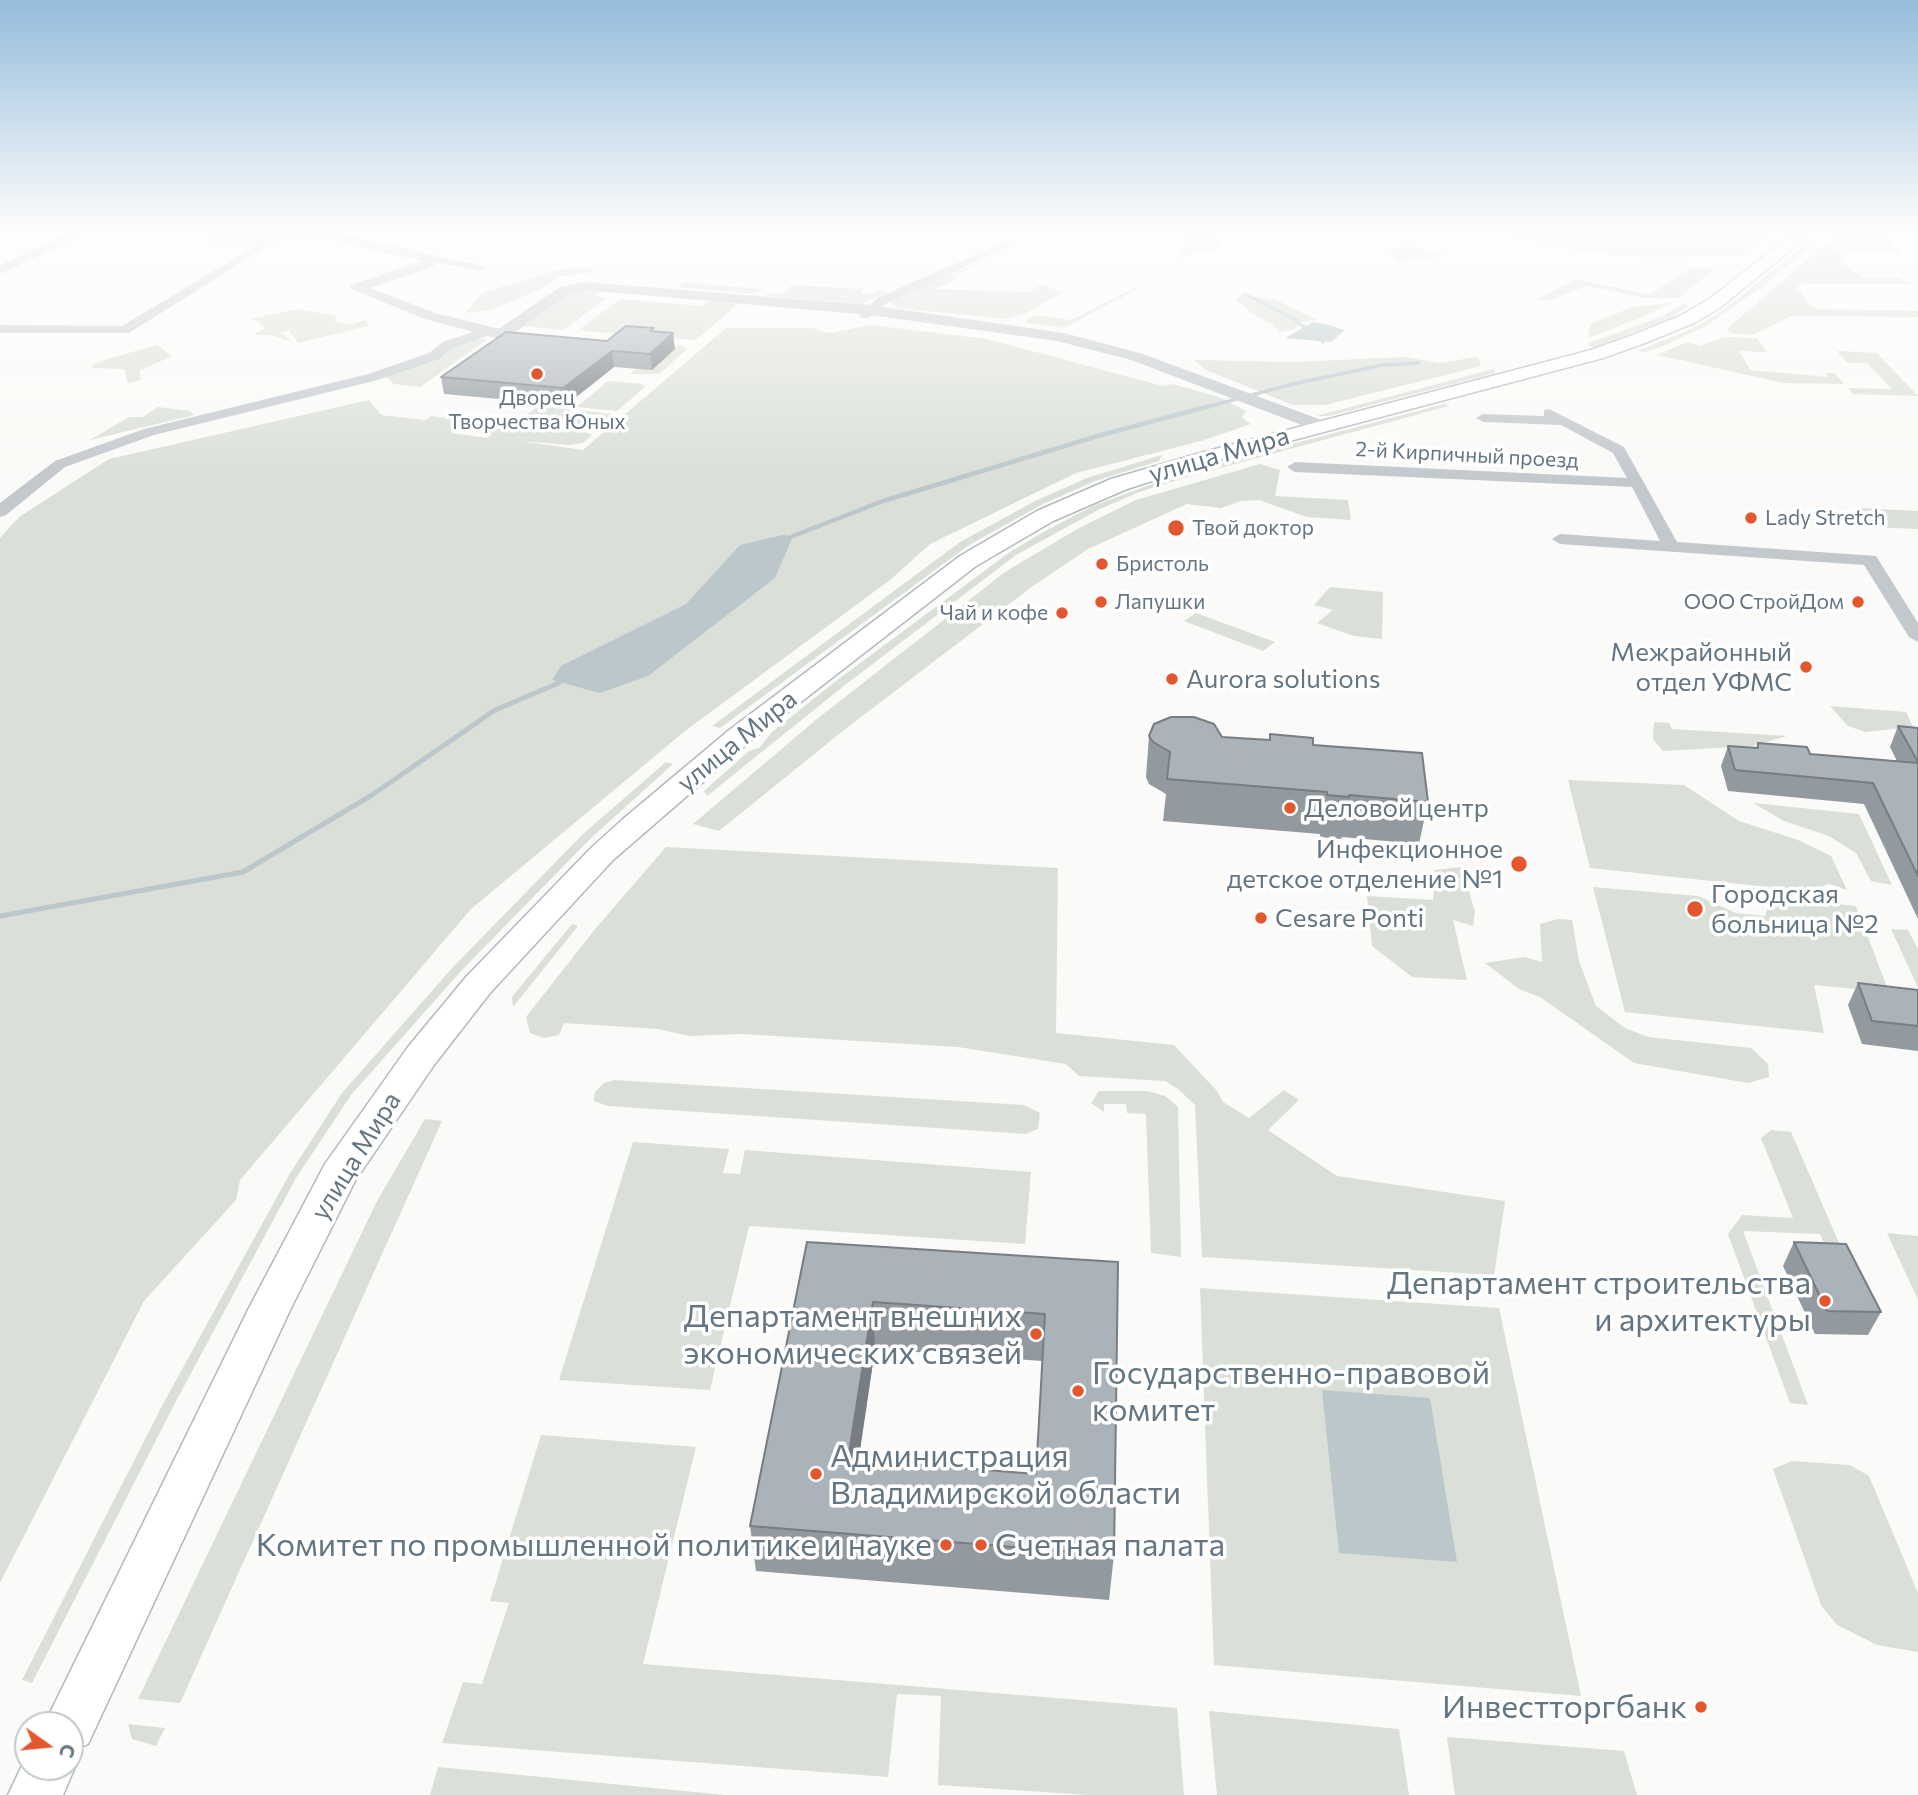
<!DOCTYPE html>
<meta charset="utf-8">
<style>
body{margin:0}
#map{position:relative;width:1918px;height:1795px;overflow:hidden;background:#fafaf8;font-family:Commissioner,sans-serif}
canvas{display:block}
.north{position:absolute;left:14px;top:1711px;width:70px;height:70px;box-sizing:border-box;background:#fff;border:2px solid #c1c8cd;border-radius:50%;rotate:105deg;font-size:19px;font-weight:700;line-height:28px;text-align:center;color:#657683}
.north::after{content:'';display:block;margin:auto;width:24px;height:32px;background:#e4572e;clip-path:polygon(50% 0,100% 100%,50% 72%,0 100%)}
</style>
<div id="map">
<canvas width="1918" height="1795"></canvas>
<div class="north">С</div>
</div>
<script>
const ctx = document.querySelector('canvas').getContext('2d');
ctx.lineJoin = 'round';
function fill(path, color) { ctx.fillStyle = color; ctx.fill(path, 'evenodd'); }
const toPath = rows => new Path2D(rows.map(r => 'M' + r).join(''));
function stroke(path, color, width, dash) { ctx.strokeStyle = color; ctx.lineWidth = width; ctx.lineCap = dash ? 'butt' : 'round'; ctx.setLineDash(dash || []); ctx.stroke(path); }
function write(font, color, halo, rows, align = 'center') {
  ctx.font = font + ' Commissioner,sans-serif'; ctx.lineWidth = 7; ctx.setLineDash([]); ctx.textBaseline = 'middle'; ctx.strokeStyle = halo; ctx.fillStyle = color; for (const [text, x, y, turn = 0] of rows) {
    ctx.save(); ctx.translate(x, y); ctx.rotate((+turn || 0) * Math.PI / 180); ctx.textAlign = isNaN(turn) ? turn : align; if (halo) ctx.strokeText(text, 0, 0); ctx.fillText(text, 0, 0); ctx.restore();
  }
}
fill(toPath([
 [220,230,239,230,270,236,259,244,209,246,216,239,205,234],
 [1193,230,1218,230,1218,249,1176,257],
 [1488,230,1774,230,1765,237,1758,236,1762,239,1739,255,1650,257,1583,252],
 [1842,230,1882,231,1901,254,1852,252,1830,240],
 [1818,241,1763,286,1706,326,1661,347,1644,352,1638,351,1693,328,1722,311,1807,243],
 [1826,243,1843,253,1840,261,1862,277,1899,278,1911,284,1804,284,1797,287,1810,306,1821,309,1918,311,1918,317,1791,316,1753,335,1730,333,1727,329],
 [1404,246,1423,248,1428,251,1427,255,1430,253,1447,253,1429,260,1413,257,1400,262,1388,254,1393,253,1393,248],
 [977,263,980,264,954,276,957,279,936,289,1029,292,1041,285,1064,292,1026,313,1006,319,897,308,889,300],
 [588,268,593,270,592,273,555,277,552,282,543,288,492,310,465,313,482,293,561,269],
 [1691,268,1715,269,1678,298,1645,298,1586,286,1554,299,1534,301,1576,279,1649,295],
 [685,282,723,286,764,289,753,294,677,287],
 [792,285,863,289,861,293,875,294,877,289,889,292,860,304,767,296,770,293,782,294],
 [1138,286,1139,288,1064,328,1027,323,1026,320,1035,315,1071,320],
 [586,289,601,291,595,296,607,298,563,330,521,326,567,292],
 [1241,295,1276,300,1318,320,1300,322,1295,329,1280,332,1272,324,1252,314,1236,299],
 [620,299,702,306,710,300,735,303,736,306,696,340,582,331,580,329],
 [1671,303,1647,315,1588,338,1590,324,1633,307],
 [1683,304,1689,305,1671,318,1595,347,1589,346,1588,343,1661,317],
 [297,309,336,316,335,321,350,325,366,320,369,326,298,343,289,331,295,329,281,332,292,342,271,335,253,335,265,328,259,322,250,319],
 [871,325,987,339,1163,386,1173,384,1219,397,1246,411,1242,417,1251,424,1201,441,1076,473,930,544,890,580,685,731,471,909,240,1180,236,1200,144,1301,0,1583,0,538,19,517,109,459,369,400,381,415,426,420,431,416,457,419,456,422,464,423,452,433,487,438,494,427,514,425,589,433,592,435,583,443,570,445,520,441,583,450,726,328,812,328,829,333],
 [1724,337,1757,338,1767,352,1739,351,1750,370,1828,377,1826,373,1835,373,1844,384,1784,383,1657,355,1687,342,1700,346],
 [480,338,488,339,420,387,394,384,385,376,443,356,453,347],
 [656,344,682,346,687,349,659,374,631,374],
 [157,345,172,356,139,371,141,380,128,383,124,369,92,368,93,365,104,360],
 [1837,351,1877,353,1918,396,1853,394,1848,388,1892,389,1867,363,1847,363],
 [1406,357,1439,363,1478,357,1481,366,1325,405,1293,405,1206,370,1194,360,1293,362],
 [1494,369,1495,373,1329,416,1316,416],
 [608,381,642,384,645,387,617,411,577,407],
 [1444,404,1449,406,1190,476,1139,492,1100,509,1016,555,845,685,707,796,704,791,749,751,759,748,772,732,836,681,1010,552,1047,530,1093,506,1182,473],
 [537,406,613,414,601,426,590,428,520,421],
 [158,407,190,411,194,415,90,440,129,417,143,417],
 [1162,455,1159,461,1095,481,1043,504,969,545,720,728,712,726,960,542,1035,501,1087,478],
 [1260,464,1280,470,1275,496,1348,500,1351,520,1307,517,1259,500,1241,501,1221,508,1187,504,1088,549,1033,586,844,730,719,831,693,824,817,719,1005,572,1079,528,1136,500],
 [1857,508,1918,511,1918,529,1870,527],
 [1330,587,1383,592,1382,639,1354,636,1317,623,1333,610,1314,605],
 [1196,613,1275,642,1263,651,1184,621],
 [1830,706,1906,712,1913,727,1865,732,1848,726],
 [1654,722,1669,723,1672,729,1787,736,1753,746,1663,751,1653,739],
 [666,762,673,764,591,838,462,970,351,1095,296,1178,175,1403,32,1683,22,1680,164,1402,289,1175,342,1093,453,967,583,834],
 [1568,780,1684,785,1739,821,1798,840,1831,856,1847,890,1829,884,1806,891,1590,868],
 [1753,803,1859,814,1892,885,1871,881,1856,853,1829,836,1784,821],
 [666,847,1058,868,1056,1033,1174,1045,1217,1091,1223,1102,1249,1118,1284,1090,1299,1100,1268,1130,1337,1176,1505,1201,1494,1275,1202,1257,1195,1105,1178,1089,1165,1081,1079,1076,1066,1064,958,1047,742,1034,689,1036,658,1029,564,1023,559,1035,544,1038,530,1033,526,1017,596,928],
 [1462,867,1475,912,1473,926,1453,920,1467,980,1412,977,1372,946,1367,896,1433,900,1435,870],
 [1593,887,1698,896,1736,913,1765,916,1771,897,1856,906,1889,992,1814,985,1824,1033,1625,1012],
 [1558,919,1572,920,1579,961,1596,1006,1625,1028,1648,1037,1751,1048,1768,1064,1769,1077,1748,1083,1634,1063,1540,997,1519,989,1485,963,1524,957,1542,962,1540,924],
 [572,924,578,926,513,1007,512,997],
 [1891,929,1908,930,1918,949,1918,988],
 [614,1080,1024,1105,1040,1113,1038,1129,1026,1134,608,1106,594,1101,595,1092,604,1083],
 [1099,1091,1147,1091,1165,1096,1178,1107,1181,1257,1151,1253,1146,1114,1127,1113,1126,1104,1104,1104,1104,1112,1091,1103],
 [425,1119,442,1121,180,1703,138,1699,377,1201],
 [1771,1130,1791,1132,1850,1268,1834,1267,1820,1234,1743,1231,1808,1405,1790,1403,1728,1234,1742,1215,1793,1218,1761,1138],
 [633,1142,729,1149,723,1173,740,1174,745,1150,1031,1172,1025,1244,749,1226,710,1390,559,1380],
 [1887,1233,1918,1236,1918,1300],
 [1200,1288,1499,1308,1581,1696,1214,1665],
 [541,1435,696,1447,643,1664,1177,1708,1184,1795,1089,1795,938,1785,941,1696,897,1694,888,1777,442,1743,463,1682,482,1684,509,1603,490,1601],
 [1792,1461,1850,1465,1869,1476,1918,1593,1918,1652,1877,1645,1837,1625,1821,1605,1773,1469],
 [1209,1711,1399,1729,1409,1795,1217,1795],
 [128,1724,165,1728,156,1746,132,1739],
 [1447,1737,1624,1751,1637,1795,1455,1795],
 [438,1767,480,1771,725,1795,430,1795]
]), '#dadfd7');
fill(toPath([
 [1313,322,1329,325,1345,330,1331,342,1285,338],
 [783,535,793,536,775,578,648,676,600,693,552,680,561,666,686,604,740,545],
 [1322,1390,1430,1398,1457,1562,1339,1553]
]), '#bbc7cb');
stroke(toPath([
 [1245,294,1294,319,1323,342],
 [1203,408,1293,384,1383,365,1418,363]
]), '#bbc7cb', 3.5);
stroke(toPath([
 [793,536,883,501,1101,435,1210,406]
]), '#bbc7cb', 4.5);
stroke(toPath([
 [0,916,243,872,372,795,495,710,559,683]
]), '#bbc7cb', 5);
const secondary = toPath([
 [1798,230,1815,230,1721,307,1694,323,1645,343,1603,358,1218,460,1127,489,1053,521,976,566,748,743,613,860,490,993,434,1065,355,1181,291,1308,88,1744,70,1752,70,1725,44,1725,249,1308,325,1164,408,1047,466,977,591,848,623,819,728,731,960,556,1037,511,1111,479,1204,452,1591,350,1633,335,1682,315,1709,299,1798,230],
 [28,1753,28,1767,70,1767,70,1754,75,1767,63,1795,8,1795,28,1753]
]);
stroke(secondary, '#b3babf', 3);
fill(toPath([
 [280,231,289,233,129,333,0,333,0,325,122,326,280,231],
 [1006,241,1012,244,1010,246,885,304,869,318,861,318,859,315,877,298,1006,241],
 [429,255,480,265,486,268,480,271,425,260,423,258,429,255],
 [485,328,491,332,489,335,453,348,439,359,378,380,154,435,65,467,6,515,0,517,0,503,55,461,144,429,368,374,429,353,443,342,485,328],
 [1549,409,1624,447,1677,542,1876,556,1918,623,1918,642,1909,637,1864,565,1560,544,1552,539,1560,534,1660,541,1632,487,1295,472,1287,467,1295,462,1627,478,1613,453,1561,425,1483,422,1476,418,1483,414,1544,416,1544,410,1549,409]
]), '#c3c8cc');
fill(toPath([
 [76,230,93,230,0,274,0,265,76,230],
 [236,230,327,231,434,255,436,258,433,267,370,288,435,313,496,328,500,328,560,287,585,282,870,305,1064,333,1143,354,1327,422,1330,426,1321,431,1315,430,1131,360,1057,341,870,315,585,290,570,293,510,336,496,338,425,319,349,288,351,285,422,261,327,239,243,234,236,230]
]), '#c3c8cc');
fill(secondary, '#fff');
fill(toPath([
 [654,332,675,349,652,370,614,367,566,405,444,394,441,377],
 [1898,726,1918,728,1918,919,1864,804,1728,791,1721,766,1728,746,1756,748,1758,743,1810,754,1897,761,1890,747],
 [1270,734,1313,745,1428,802,1419,844,1342,837,1341,839,1320,837,1320,834,1163,821,1166,794,1149,784,1146,777,1149,736,1222,737,1270,740],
 [1858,983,1918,990,1918,1051,1862,1044,1848,1005],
 [807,1242,1118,1262,1114,1555,1109,1600,756,1571,750,1526],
 [875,1349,1042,1361,1036,1474,858,1460],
 [1794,1242,1881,1312,1868,1335,1815,1334,1783,1266]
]), '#929a9f');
fill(toPath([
 [673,333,675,349,652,370,650,354],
 [612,351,614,367,566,405,563,388],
 [873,1302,875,1349,852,1505,848,1459]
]), '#777d82');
const building = toPath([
 [626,326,654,328,650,331,673,333,650,354,612,351,563,388,441,377,506,332,607,341,626,326],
 [1171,717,1194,717,1214,724,1222,737,1270,740,1270,734,1313,738,1313,745,1422,753,1428,802,1349,795,1349,797,1327,795,1327,792,1167,779,1170,752,1153,742,1149,736,1154,724,1171,717],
 [1898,726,1918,728,1918,762,1898,726],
 [1758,743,1807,747,1810,754,1918,763,1918,876,1873,783,1735,770,1728,746,1758,748,1758,743],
 [1858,983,1918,990,1918,1026,1872,1021,1858,983],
 [807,1242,1118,1262,1114,1555,750,1526,807,1242],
 [873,1302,1045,1314,1036,1474,848,1459,873,1302],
 [1794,1242,1846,1244,1881,1312,1827,1311,1794,1242]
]);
fill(building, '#aab3b9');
stroke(building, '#777d82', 2);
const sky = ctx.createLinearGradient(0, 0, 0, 481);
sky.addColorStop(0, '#96bcdc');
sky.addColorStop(0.48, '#fdfdfc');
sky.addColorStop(1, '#fdfdfc00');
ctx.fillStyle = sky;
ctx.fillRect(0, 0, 1918, 481);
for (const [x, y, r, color] of [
 [537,374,7,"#e4572e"],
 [1751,518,7,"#e4572e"],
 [1176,528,9,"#e4572e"],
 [1102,564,7,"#e4572e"],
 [1101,602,7,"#e4572e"],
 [1858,602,7,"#e4572e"],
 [1062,613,7,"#e4572e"],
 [1806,667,7,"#e4572e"],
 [1172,679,7,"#e4572e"],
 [1290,808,7,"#e4572e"],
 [1519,864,9,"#e4572e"],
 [1695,909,9,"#e4572e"],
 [1261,918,7,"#e4572e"],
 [1825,1301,7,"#e4572e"],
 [1036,1334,7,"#e4572e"],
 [1078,1391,7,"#e4572e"],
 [816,1474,7,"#e4572e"],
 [946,1545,7,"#e4572e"],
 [981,1545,7,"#e4572e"],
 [1701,1707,7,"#e4572e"]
]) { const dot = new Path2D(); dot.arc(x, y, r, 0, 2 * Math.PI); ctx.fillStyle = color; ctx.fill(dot); stroke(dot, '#fff', 2.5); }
write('21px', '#657683', '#fff', [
 ["Дворец",537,398,"center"],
 ["Творчества Юных",537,422,"center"],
 ["Lady Stretch",1765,518],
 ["Твой доктор",1192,528],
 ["Бристоль",1116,564],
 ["Лапушки",1115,602],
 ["ООО СтройДом",1844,602,"right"],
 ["Чай и кофе",1048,613,"right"]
], 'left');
write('21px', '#657683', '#fff', [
 ["2-й Кирпичный проезд",1467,455,3]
]);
write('26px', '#657683', '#fff', [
 ["улица Мира",1219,455,-16],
 ["улица Мира",737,741,-39],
 ["улица Мира",356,1156,-58]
]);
write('26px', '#657683', '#fff', [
 ["Межрайонный",1792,652,"right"],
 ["отдел УФМС",1792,682,"right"],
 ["Aurora solutions",1186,679],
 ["Деловой центр",1304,808],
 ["Инфекционное",1503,849,"right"],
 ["детское отделение №1",1503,879,"right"],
 ["Городская",1711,894],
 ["больница №2",1711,924],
 ["Cesare Ponti",1275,918]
], 'left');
write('32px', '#657683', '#fff', [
 ["Департамент строительства",1811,1283],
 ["и архитектуры",1811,1320],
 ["Департамент внешних",1022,1316],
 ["экономических связей",1022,1353],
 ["Государственно-правовой",1092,1373,"left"],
 ["комитет",1092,1410,"left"],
 ["Администрация",830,1456,"left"],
 ["Владимирской области",830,1493,"left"],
 ["Комитет по промышленной политике и науке",932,1545],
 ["Счетная палата",995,1545,"left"],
 ["Инвестторгбанк",1687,1707]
], 'right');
</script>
